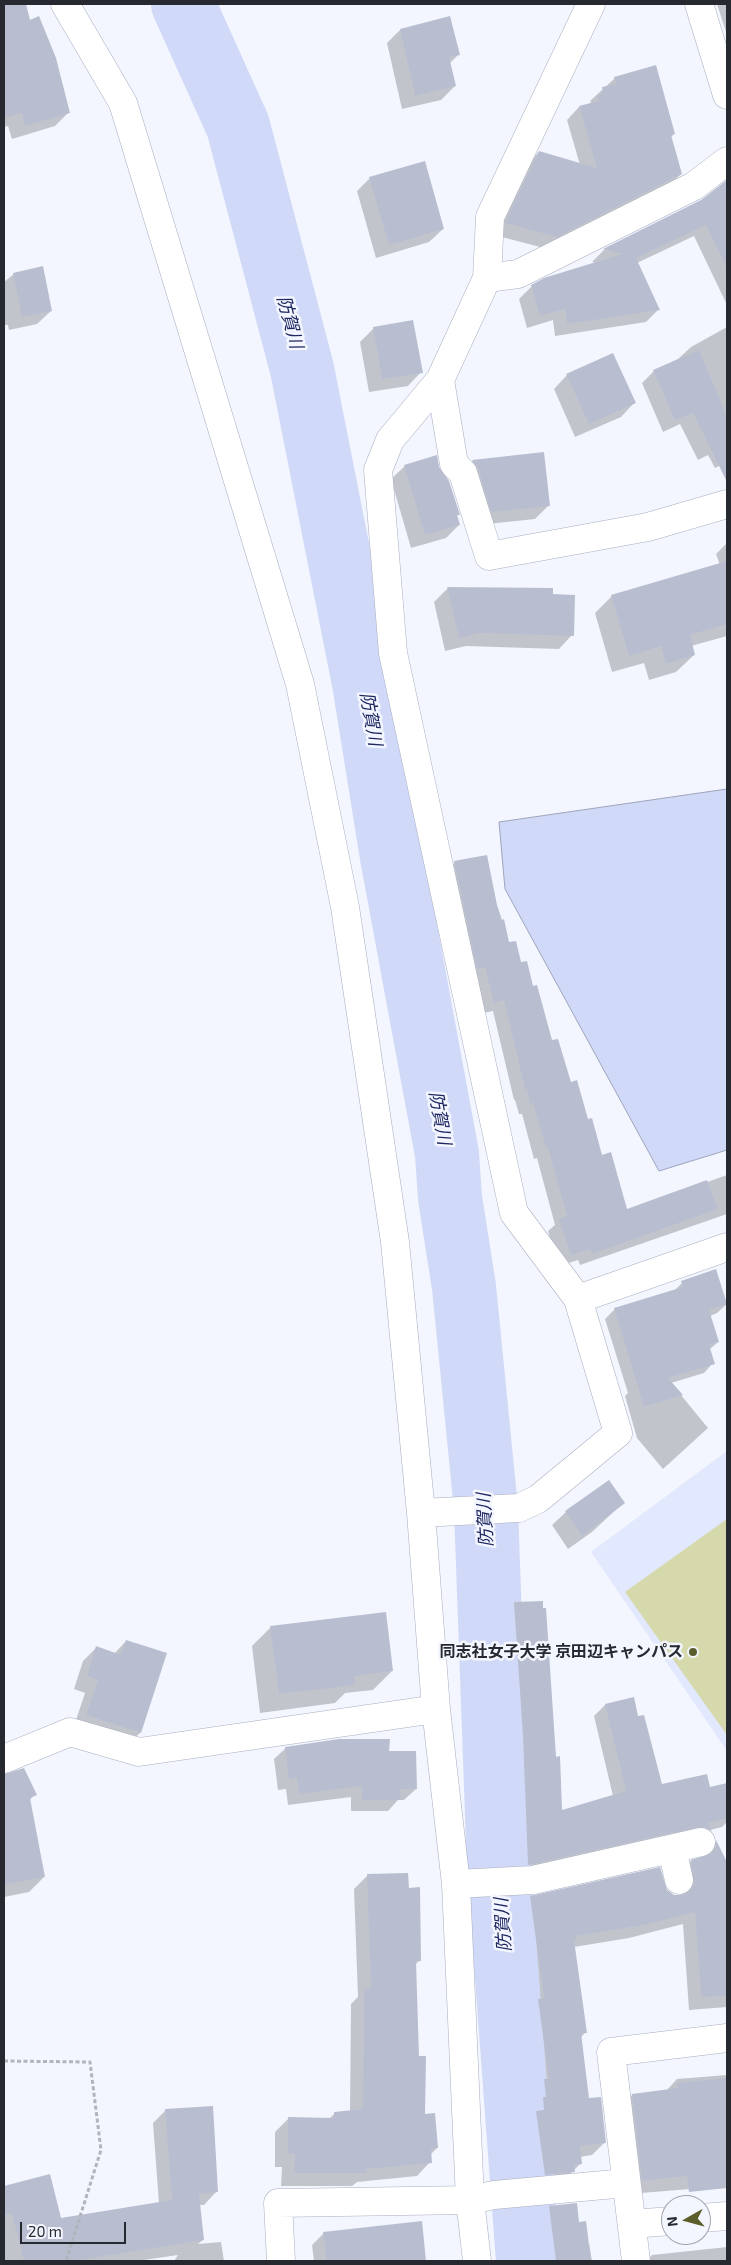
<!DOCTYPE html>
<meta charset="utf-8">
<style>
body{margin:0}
#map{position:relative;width:731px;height:2265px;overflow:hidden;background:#f3f6fe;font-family:"Exo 2",sans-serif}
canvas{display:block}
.frame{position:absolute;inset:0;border:5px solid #272930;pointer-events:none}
.north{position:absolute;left:661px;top:2195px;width:50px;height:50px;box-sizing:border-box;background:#f3f6fe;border:1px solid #a1a4ac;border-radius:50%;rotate:263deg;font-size:14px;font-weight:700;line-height:20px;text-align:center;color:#272930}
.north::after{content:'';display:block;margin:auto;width:18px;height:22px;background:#5b5d2a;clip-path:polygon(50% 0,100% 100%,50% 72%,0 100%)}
.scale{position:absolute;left:20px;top:2222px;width:106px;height:22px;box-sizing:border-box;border:2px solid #272930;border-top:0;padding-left:6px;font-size:15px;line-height:18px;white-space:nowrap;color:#272930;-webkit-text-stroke:4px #f3f6fe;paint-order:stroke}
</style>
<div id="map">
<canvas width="731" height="2265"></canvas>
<div class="frame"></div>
<div class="north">N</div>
<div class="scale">20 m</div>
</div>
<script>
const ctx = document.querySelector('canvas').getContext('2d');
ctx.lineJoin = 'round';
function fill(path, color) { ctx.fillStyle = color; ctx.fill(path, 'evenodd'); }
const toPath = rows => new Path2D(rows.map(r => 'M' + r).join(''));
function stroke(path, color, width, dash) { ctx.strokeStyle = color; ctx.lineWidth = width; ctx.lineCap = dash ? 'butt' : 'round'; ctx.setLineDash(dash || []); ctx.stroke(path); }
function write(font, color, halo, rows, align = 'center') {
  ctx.font = font + ' "Exo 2","Noto Sans JP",sans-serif'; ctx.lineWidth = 5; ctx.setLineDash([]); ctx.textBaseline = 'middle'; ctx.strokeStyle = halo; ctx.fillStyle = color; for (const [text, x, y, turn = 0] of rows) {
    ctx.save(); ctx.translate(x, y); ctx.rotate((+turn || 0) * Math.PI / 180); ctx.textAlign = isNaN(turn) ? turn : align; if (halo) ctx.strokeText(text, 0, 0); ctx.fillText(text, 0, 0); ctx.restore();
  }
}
fill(toPath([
 [727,1451,727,1751,591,1552]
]), '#e2e8fd');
fill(toPath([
 [727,1519,727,1735,625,1592]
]), '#d6d9ac');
const water = toPath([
 [727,789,727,1150,659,1171,505,889,499,822,727,789]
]);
fill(water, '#d0d9f7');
stroke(water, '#9da4bb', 1);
fill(toPath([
 [4,4,24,4,29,21,69,112,55,126,12,139,8,126,4,127],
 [717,4,727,4,727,35],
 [400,30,459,54,449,64,455,86,441,100,402,109,387,43],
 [615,78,674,134,671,137,681,174,669,186,544,248,494,235,527,164,539,152,580,165,567,120,579,107,591,103,590,101],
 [370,178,443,229,429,242,376,258,357,191],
 [727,182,727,305,694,236,637,263,658,310,646,322,555,336,553,320,527,328,519,299,532,286,598,263,592,262,604,250,702,201],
 [14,274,51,311,37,324,9,330,8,325,4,325,4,282],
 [727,327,727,469,726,470,723,464,715,468,708,455,698,460,680,424,663,432,642,383,654,371,678,359,691,347],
 [374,328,421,372,408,386,369,392,360,342],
 [567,375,634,403,621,417,575,437,554,389],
 [543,454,549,505,535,519,478,525,459,474,472,461],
 [405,466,438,468,458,514,457,516,459,525,446,538,411,548,391,479],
 [727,543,727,636,691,646,694,655,676,672,649,680,644,663,612,672,595,613,612,596,720,565,716,554],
 [447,589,552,596,572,635,559,649,466,646,445,651,434,602],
 [455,862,496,905,508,944,532,987,552,1042,626,1211,727,1175,727,1214,580,1265,578,1260,559,1266,548,1231,555,1225,537,1158,534,1159,522,1114,519,1114,515,1100,514,1100,493,1011,483,1013,443,874],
 [682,1283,727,1304,717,1313,710,1316,718,1342,709,1350,713,1363,704,1373,671,1383,708,1428,663,1469,637,1438,625,1396,628,1393,605,1319,615,1309,675,1290],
 [623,1503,592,1532,568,1549,552,1525,566,1512],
 [515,1603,550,1699,561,1811,613,1796,594,1716,605,1705,637,1718,661,1786,709,1788,726,1784,727,1822,722,1827,710,1830,699,1841,517,1875,512,1748,504,1615],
 [271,1627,392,1671,373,1690,345,1693,335,1703,260,1713,252,1646],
 [126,1641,165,1654,140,1733,126,1746,73,1729,85,1693,74,1689,83,1661,96,1648,114,1654],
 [286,1748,388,1752,416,1789,404,1800,398,1800,388,1811,351,1811,351,1797,288,1805,286,1789,278,1790,274,1759],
 [23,1770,35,1794,29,1801,44,1877,29,1892,4,1897,4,1778],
 [716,1842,727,1865,727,2007,689,2010,683,1924,629,1938,574,1947,586,2032,581,2037,588,2100,605,2142,592,2155,580,2157,581,2163,560,2184,533,2187,524,2125,531,2118,530,2111,533,2108,531,2093,536,2089,526,2013,531,2008,518,1910,531,1897,666,1891,674,1896,681,1896,678,1874,691,1861,704,1858,704,1854],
 [368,1875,420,1960,415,1965,418,2057,424,2115,437,2148,430,2155,430,2162,417,2176,357,2182,352,2186,281,2186,282,2167,275,2167,275,2132,289,2118,329,2119,334,2114,350,2112,351,2004,358,1997,354,1889],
 [727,2075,727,2186,629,2194,619,2108,632,2095,666,2091,677,2079],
 [166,2110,217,2191,204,2205,199,2205,203,2240,198,2244,221,2242,224,2261,174,2261,178,2255,137,2261,4,2261,4,2187,49,2176,60,2220,159,2204,153,2123],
 [550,2207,578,2224,587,2244,589,2243,592,2261,542,2261,537,2219],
 [421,2223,425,2261,314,2261,312,2245,324,2233],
 [727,2247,727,2261,646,2261,652,2255]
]), '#0003');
stroke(toPath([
 [183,4,238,126,302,369,364,683,392,857,447,1154,450,1198,464,1287,486,1509,499,1870,528,2261]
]), '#d0d9f7', 64);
fill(toPath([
 [4,4,26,4,30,20,39,16,56,58,70,113,25,126,22,113,4,118],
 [450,16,460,55,449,57,456,86,415,96,400,29],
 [656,65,675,134,671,135,682,174,557,237,505,223,539,151,597,168,579,106,599,101,597,95,603,93,602,87,616,84,614,77],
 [425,161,444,229,389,245,369,177],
 [727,180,727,268,706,225,636,258,660,310,567,324,565,309,540,316,531,285,544,278,622,254,603,249,701,200],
 [43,266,52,311,22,317,13,273],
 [413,320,423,373,382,379,373,327],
 [699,350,727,416,727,482,693,413,675,420,653,370],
 [613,353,636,403,589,424,566,374],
 [544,452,550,506,491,512,478,468,472,460],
 [437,455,439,467,449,481,460,515,457,515,460,525,425,535,404,465],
 [727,561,727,624,690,635,695,655,666,664,661,646,629,656,611,595],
 [447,587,553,588,553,594,575,595,574,636,480,633,459,638],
 [487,855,497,905,502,920,504,919,509,942,516,941,521,962,527,961,533,986,537,985,552,1040,558,1039,571,1082,577,1080,588,1119,592,1118,602,1155,611,1152,627,1209,707,1180,718,1209,592,1254,590,1249,571,1255,559,1219,567,1216,548,1148,546,1148,533,1103,530,1104,527,1089,525,1089,504,1000,494,1003,485,967,477,969,454,861],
 [716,1269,727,1304,709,1310,719,1342,709,1345,715,1364,668,1378,683,1395,644,1407,614,1308,683,1287,681,1281],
 [609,1480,625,1503,582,1536,565,1511],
 [543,1601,543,1608,546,1608,556,1757,560,1756,562,1810,626,1791,605,1704,634,1697,638,1716,644,1715,662,1784,707,1774,710,1787,727,1783,727,1818,708,1823,712,1831,705,1827,698,1827,528,1865,523,1736,514,1602],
 [386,1612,393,1671,354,1676,355,1685,279,1694,270,1626],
 [126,1640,167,1653,141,1733,86,1715,98,1680,87,1676,96,1646,121,1655],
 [339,1739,390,1739,389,1751,416,1751,417,1789,400,1789,401,1800,362,1800,362,1786,299,1794,297,1778,289,1779,285,1747],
 [24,1768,37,1795,30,1798,45,1877,4,1885,4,1774],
 [716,1840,727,1862,727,1996,701,1997,695,1912,643,1925,576,1936,576,1940,574,1940,587,2033,581,2033,589,2098,601,2097,606,2143,580,2146,582,2164,574,2165,575,2172,545,2175,536,2111,544,2110,543,2097,546,2097,544,2079,549,2079,538,1999,544,1998,530,1896,660,1867,667,1890,674,1895,683,1895,690,1891,694,1884,691,1860,711,1854,716,1847],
 [408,1873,409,1888,420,1887,421,1961,416,1961,419,2056,426,2056,425,2114,435,2113,438,2148,431,2149,432,2163,366,2169,367,2173,294,2173,295,2154,288,2154,288,2117,334,2118,334,2112,363,2109,364,1989,371,1989,367,1874],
 [727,2078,727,2188,689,2192,687,2176,642,2181,632,2094,678,2088,677,2083],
 [213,2106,218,2192,199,2194,204,2240,73,2261,24,2261,12,2213,4,2215,4,2186,50,2174,61,2218,172,2200,165,2109],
 [577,2203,579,2222,586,2221,591,2261,556,2261,549,2206],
 [422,2221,426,2261,327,2261,323,2232]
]), '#b8bed0');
const street = toPath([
 [65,4,123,103,300,684,345,907,395,1242,421,1513,436,1709,456,1884,470,2200,494,2195,626,2183],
 [699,4,727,95],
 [487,278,518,274,694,186,727,161],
 [440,380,454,464,463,473,489,556,648,527,727,504],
 [578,1299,727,1247],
 [421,1513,519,1508,538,1499,618,1433,578,1299,514,1213,393,653,378,470,390,440,440,380,487,278,490,217,591,4],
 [4,1759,70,1732,139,1752,436,1709],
 [672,1849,679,1880],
 [456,1884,533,1880,701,1842],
 [701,2218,727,2216],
 [632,2224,671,2221],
 [281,2261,278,2203,470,2200,477,2261],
 [636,2261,611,2052,727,2038]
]);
stroke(street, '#a9aec0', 29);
stroke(toPath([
 [4,2061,90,2062,101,2150,66,2261]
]), '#b1b4bb', 3, [4, 2.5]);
stroke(street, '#fff', 28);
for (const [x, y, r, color] of [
 [693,1652,5,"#5b5d2a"]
]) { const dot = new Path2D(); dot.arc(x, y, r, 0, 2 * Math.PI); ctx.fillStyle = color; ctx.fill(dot); stroke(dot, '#f3f6fe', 2); }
write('bold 16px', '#272930', '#f3f6fe', [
 ["同志社女子大学 京田辺キャンパス",683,1652]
], 'right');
write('italic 18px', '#1f2861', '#f3f6fe', [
 ["防賀川",290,322,75],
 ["防賀川",371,719,80],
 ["防賀川",440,1118,80],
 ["防賀川",485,1520,-93],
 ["防賀川",503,1925,-94]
]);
</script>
